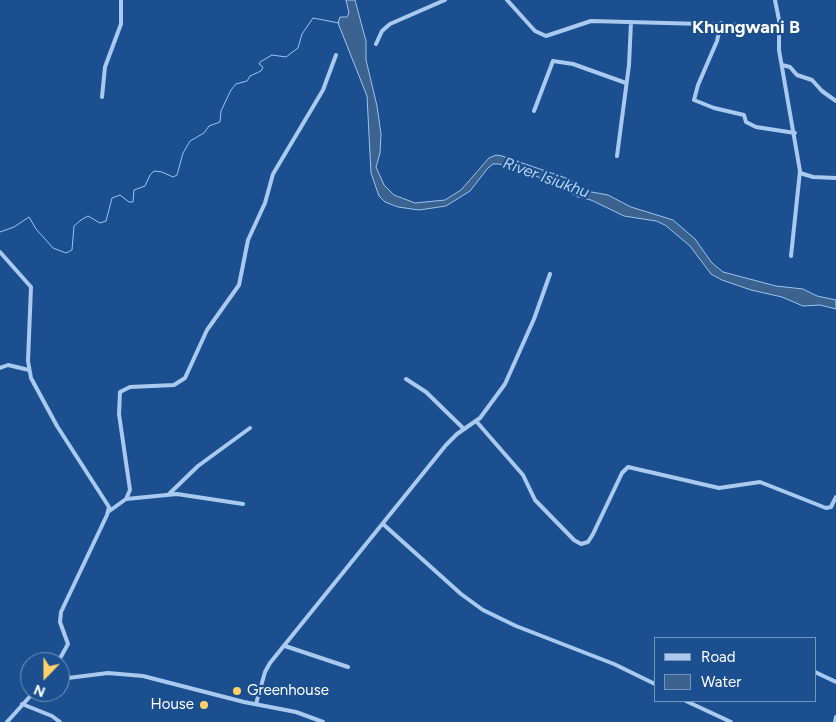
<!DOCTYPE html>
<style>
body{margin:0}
#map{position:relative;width:836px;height:722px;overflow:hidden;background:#1b4f8f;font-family:Figtree,sans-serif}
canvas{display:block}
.legend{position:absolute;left:654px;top:637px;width:162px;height:65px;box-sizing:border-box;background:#1b4f8f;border:1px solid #7695bc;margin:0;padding:6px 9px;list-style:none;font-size:15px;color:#fff}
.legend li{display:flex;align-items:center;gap:10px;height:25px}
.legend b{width:25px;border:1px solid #7695bc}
.north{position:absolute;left:20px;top:652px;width:50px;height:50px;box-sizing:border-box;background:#1b4f8f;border:1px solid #7695bc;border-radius:50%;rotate:202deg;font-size:14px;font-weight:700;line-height:20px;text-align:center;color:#fff}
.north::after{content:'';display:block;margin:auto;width:18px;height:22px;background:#ffd166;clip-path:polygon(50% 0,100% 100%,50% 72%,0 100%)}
</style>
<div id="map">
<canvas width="836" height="722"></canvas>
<ul class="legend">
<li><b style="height:6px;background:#a9c9ee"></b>Road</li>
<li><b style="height:14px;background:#3c6290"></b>Water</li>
</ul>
<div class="north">N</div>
</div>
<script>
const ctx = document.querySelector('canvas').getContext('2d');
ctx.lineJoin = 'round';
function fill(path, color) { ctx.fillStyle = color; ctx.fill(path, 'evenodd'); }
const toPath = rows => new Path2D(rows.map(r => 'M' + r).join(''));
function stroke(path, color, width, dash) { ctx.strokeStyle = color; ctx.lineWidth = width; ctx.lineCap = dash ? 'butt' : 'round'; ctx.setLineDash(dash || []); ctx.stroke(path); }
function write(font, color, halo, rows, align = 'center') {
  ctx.font = font + ' Figtree,sans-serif'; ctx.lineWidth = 4.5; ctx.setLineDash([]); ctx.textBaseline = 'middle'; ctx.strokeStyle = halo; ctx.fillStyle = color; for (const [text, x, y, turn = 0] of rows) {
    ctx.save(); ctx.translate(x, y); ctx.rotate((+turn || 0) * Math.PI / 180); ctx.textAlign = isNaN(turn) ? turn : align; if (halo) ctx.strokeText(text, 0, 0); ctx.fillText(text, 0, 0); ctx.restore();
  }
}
const water = toPath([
 [346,0,355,0,366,41,366,60,377,106,381,134,380,153,376,167,384,185,394,195,415,203,445,200,461,190,489,158,496,155,502,156,566,178,586,191,608,195,631,207,673,220,695,239,712,263,723,272,776,286,803,289,817,296,836,300,836,309,820,305,803,306,782,297,751,290,722,280,711,274,690,246,665,225,656,221,624,216,591,200,578,197,541,178,499,164,493,164,488,168,470,191,446,206,419,210,398,207,385,202,379,196,371,173,367,96,338,23,340,17,347,17,349,13,346,0]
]);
fill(water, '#3c6290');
stroke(water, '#9cc4f0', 1);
stroke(toPath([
 [0,232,14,227,29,217,36,229,53,248,66,253,72,250,74,226,81,220,88,216,100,223,106,221,112,198,120,195,129,202,133,202,134,190,145,186,150,175,154,171,162,172,173,177,177,175,183,153,190,141,204,133,209,126,220,122,221,111,231,90,236,84,247,81,250,76,261,71,263,67,259,64,260,62,272,55,286,57,298,48,302,34,313,18,339,23]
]), '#9cc4f0', 1);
stroke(toPath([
 [507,0,535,31,546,36,591,21,778,26],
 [775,0,779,20,779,50,800,171,791,256],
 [721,23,717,41,698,85,694,100,714,108,744,115,746,122,756,127,795,133],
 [376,44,382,31,390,24,445,0],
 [782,65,790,67,797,75,812,80,822,91,836,101],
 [102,97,105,67,121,24,121,0],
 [534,111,553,61,573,64,626,83],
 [617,156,629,65,631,22],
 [800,173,813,177,836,178],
 [0,252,31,287,28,361,31,378,57,426,109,507,107,515,61,612,60,622,68,644,58,662],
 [0,368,8,365,29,370],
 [406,379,426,392,464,429],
 [476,421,523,475,535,500,574,540,581,544,588,542,593,534,622,473,628,467,719,488,760,482,826,508,831,507,836,497],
 [169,494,198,466,250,428],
 [126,499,177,494,243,504],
 [108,512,126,499,130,490,119,414,120,392,130,387,174,385,185,378,207,330,239,285,248,240,265,203,273,174,323,90,336,55],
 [383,524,461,594,483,610,516,626,614,664,655,684],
 [285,646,348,667],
 [815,672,836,682],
 [60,679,108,673,143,676,244,702,296,712,323,722],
 [686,701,731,722],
 [22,704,52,716,60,722],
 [256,704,265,672,270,663,446,445,457,434,480,418,505,384,534,319,550,274],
 [7,722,34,692],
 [835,722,836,717]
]), '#a9c9ee', 4);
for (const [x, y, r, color] of [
 [237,691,5,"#ffd166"],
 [204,705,5,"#ffd166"]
]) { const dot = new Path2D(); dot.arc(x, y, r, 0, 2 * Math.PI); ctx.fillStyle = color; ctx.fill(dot); stroke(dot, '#1b4f8f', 2); }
write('15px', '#fff', '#1b4f8f', [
 ["Greenhouse",247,691],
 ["House",194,705,"right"]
], 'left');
write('italic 16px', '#b5d3f5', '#1b4f8f', [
 ["River Isiukhu",546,178,20]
]);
write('bold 18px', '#fff', '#1b4f8f', [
 ["Khungwani B",746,28]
]);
</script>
